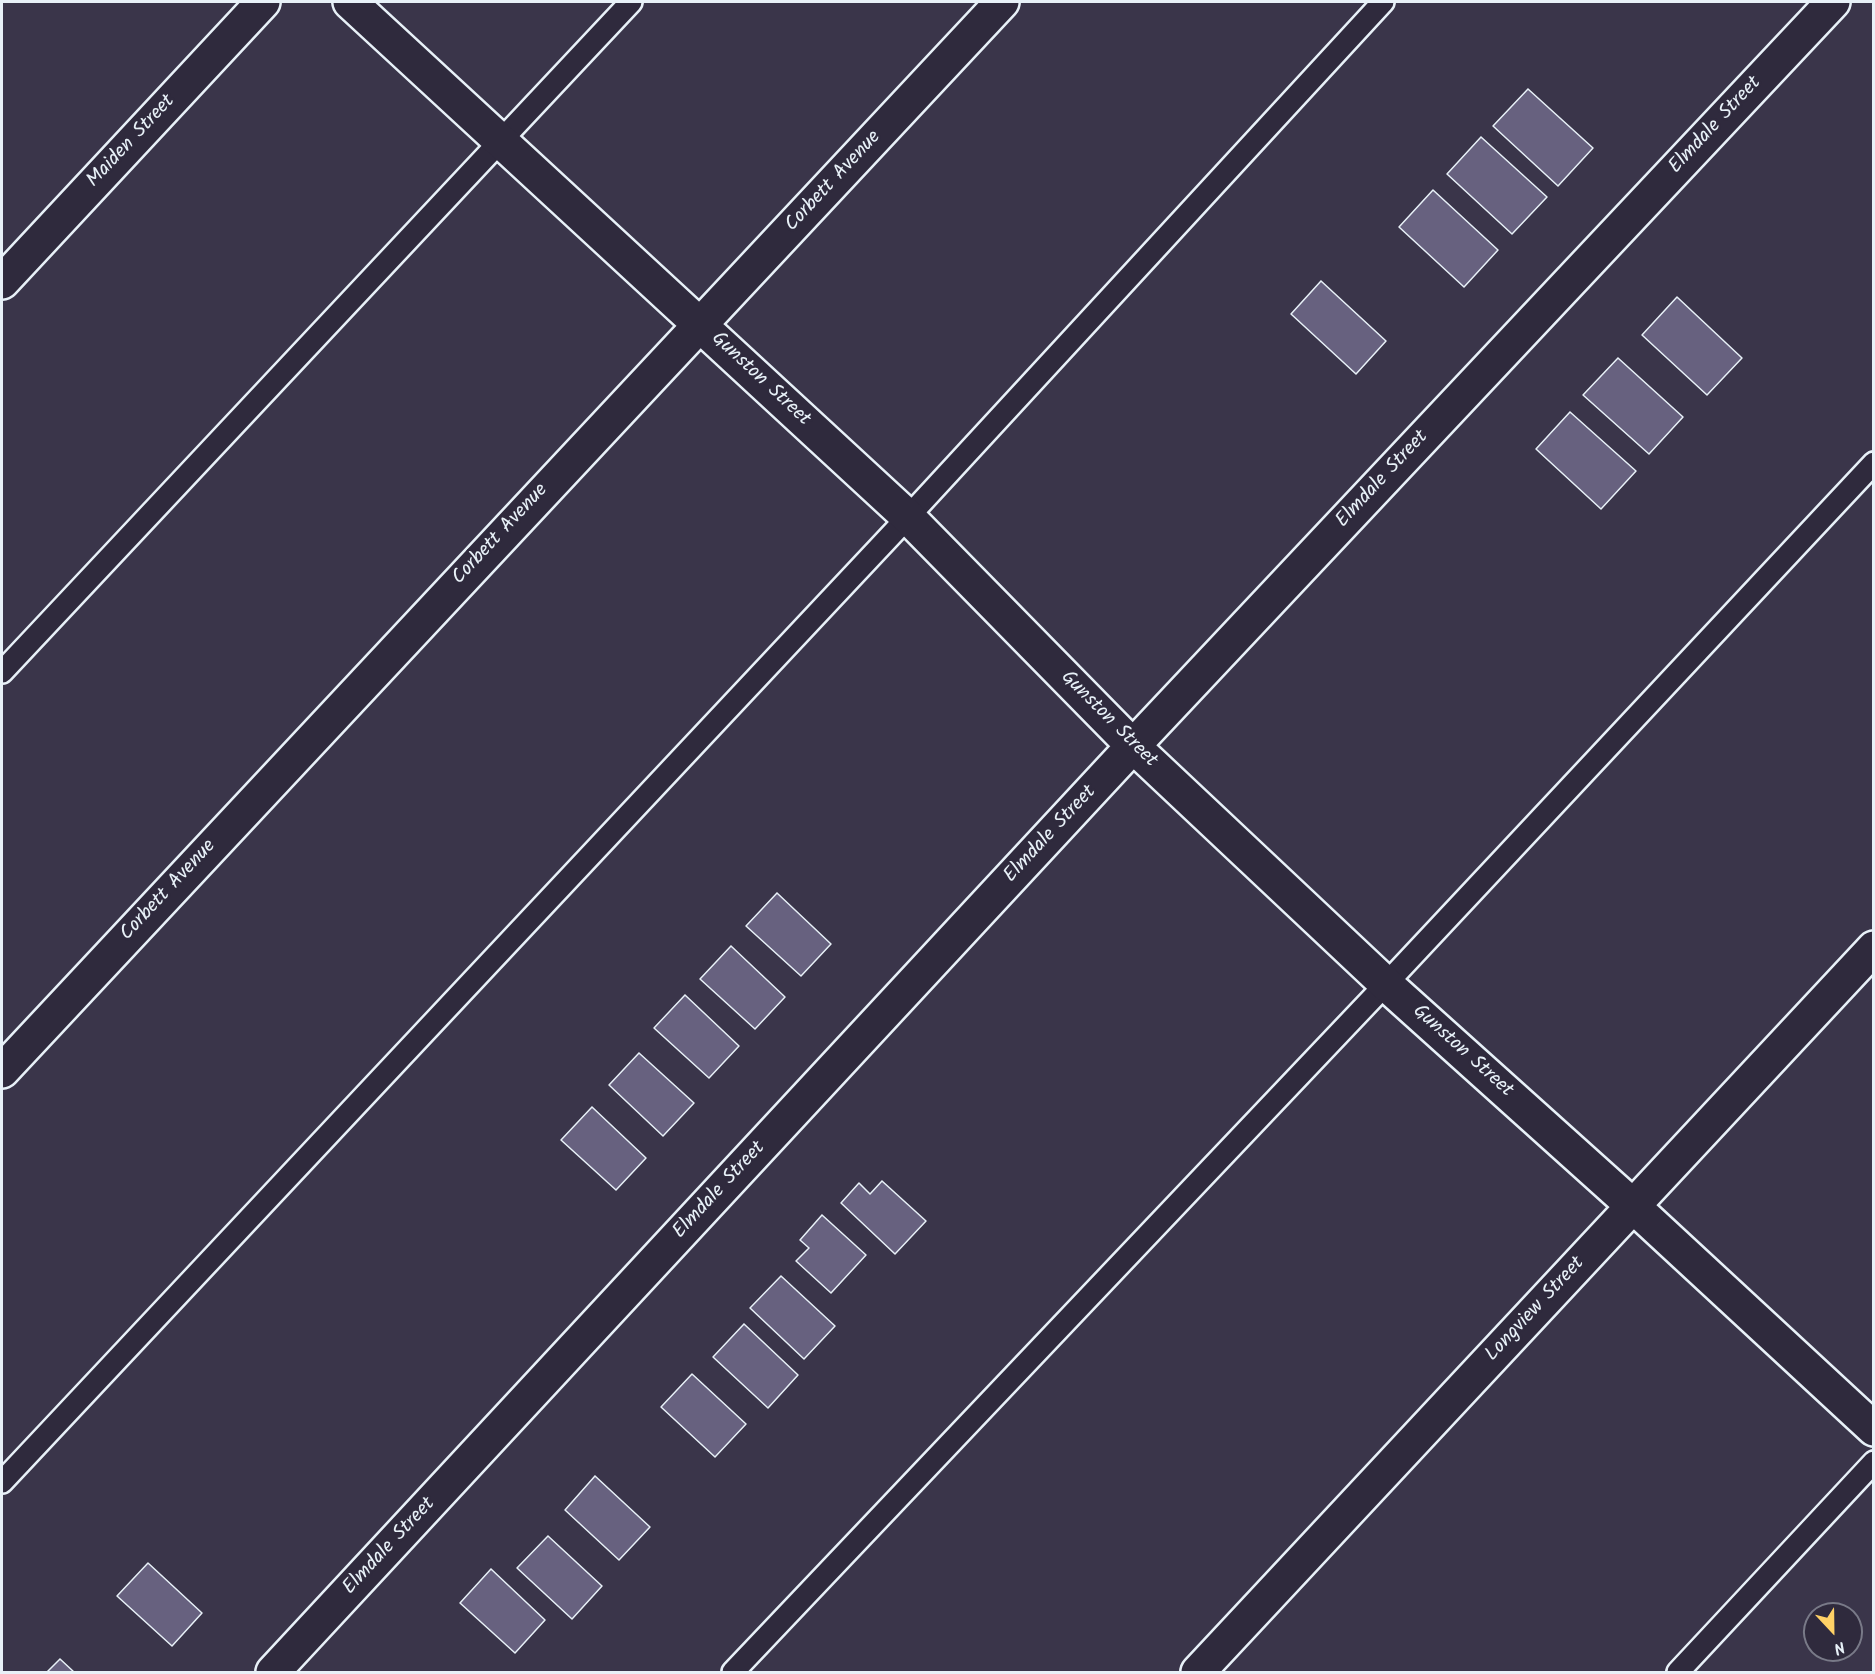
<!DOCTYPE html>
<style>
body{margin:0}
#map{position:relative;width:1875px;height:1674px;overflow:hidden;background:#3a354a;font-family:Kalam,sans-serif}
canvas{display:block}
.frame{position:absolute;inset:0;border:3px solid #e8f1f8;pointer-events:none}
.north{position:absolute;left:1803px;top:1602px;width:60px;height:60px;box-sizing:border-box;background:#2f2a3d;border:2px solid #797a88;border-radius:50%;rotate:158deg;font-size:16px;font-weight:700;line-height:24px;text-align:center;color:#e8f1f8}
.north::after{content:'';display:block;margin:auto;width:21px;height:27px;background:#ffd166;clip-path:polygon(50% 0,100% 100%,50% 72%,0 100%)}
</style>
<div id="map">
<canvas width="1875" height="1674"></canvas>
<div class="frame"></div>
<div class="north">N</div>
</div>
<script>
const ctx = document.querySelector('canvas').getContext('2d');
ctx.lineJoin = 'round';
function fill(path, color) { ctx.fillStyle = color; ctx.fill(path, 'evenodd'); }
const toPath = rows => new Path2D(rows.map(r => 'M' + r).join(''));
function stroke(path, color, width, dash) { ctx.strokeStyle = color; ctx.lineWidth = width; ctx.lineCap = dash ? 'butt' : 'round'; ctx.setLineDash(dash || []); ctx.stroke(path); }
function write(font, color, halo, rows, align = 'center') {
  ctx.font = font + ' Kalam,sans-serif'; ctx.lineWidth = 5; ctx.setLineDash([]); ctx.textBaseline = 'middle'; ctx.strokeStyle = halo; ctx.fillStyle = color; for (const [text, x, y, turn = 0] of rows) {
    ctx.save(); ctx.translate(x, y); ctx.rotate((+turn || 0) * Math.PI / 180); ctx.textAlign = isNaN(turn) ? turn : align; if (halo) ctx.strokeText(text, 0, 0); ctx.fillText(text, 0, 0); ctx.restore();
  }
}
const building = toPath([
 [1528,89,1593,148,1558,186,1493,126,1528,89],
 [1481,137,1547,197,1512,234,1447,174,1481,137],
 [1433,190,1498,250,1464,287,1399,227,1433,190],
 [1321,281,1386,341,1356,374,1291,314,1321,281],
 [1677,297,1742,358,1707,395,1642,335,1677,297],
 [1618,358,1683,417,1649,454,1583,395,1618,358],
 [1570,412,1636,471,1601,509,1536,449,1570,412],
 [777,893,831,944,801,976,746,926,777,893],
 [731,946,785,997,755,1029,700,979,731,946],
 [685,995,739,1046,709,1078,654,1028,685,995],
 [639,1053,694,1103,663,1136,609,1085,639,1053],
 [592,1107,646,1158,616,1190,561,1140,592,1107],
 [882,1181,926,1221,895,1254,841,1203,859,1183,870,1194,882,1181],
 [822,1215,866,1255,831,1293,796,1261,809,1248,800,1240,822,1215],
 [781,1276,835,1326,804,1359,750,1308,781,1276],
 [744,1324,798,1375,768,1408,713,1357,744,1324],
 [692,1374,746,1424,715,1457,661,1407,692,1374],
 [595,1476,650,1527,619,1560,565,1510,595,1476],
 [548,1536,602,1586,572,1619,517,1568,548,1536],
 [148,1563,202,1613,172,1646,117,1596,148,1563],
 [491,1569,545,1620,515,1653,460,1603,491,1569],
 [60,1659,74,1672,47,1672,60,1659]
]);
fill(building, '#67617f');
stroke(building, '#e8f1f8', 1.5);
const lane = toPath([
 [2,672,631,2],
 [2,1482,908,517,1383,2],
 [733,1672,1386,984,1874,463],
 [1678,1672,1874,1462]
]);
const street = toPath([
 [350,2,908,517,1133,746,1386,984,1633,1206,1874,1429],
 [2,282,263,2],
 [2,1071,1002,2],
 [273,1672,1133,746,1833,2],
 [1198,1672,1874,948]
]);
stroke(lane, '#e8f1f8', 26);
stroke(street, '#e8f1f8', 38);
stroke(lane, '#2f2a3d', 21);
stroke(street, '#2f2a3d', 33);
write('20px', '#e8f1f8', '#2f2a3d', [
 ["Elmdale Street",1716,126,-47],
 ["Maiden Street",132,142,-47],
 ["Corbett Avenue",834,182,-47],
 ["Gunston Street",760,380,43],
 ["Elmdale Street",1383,480,-47],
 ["Corbett Avenue",501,535,-47],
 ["Gunston Street",1108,720,45],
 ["Elmdale Street",1051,835,-47],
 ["Corbett Avenue",169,891,-47],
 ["Gunston Street",1462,1052,42],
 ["Elmdale Street",720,1191,-47],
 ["Longview Street",1536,1310,-47],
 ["Elmdale Street",390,1547,-47]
]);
</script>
